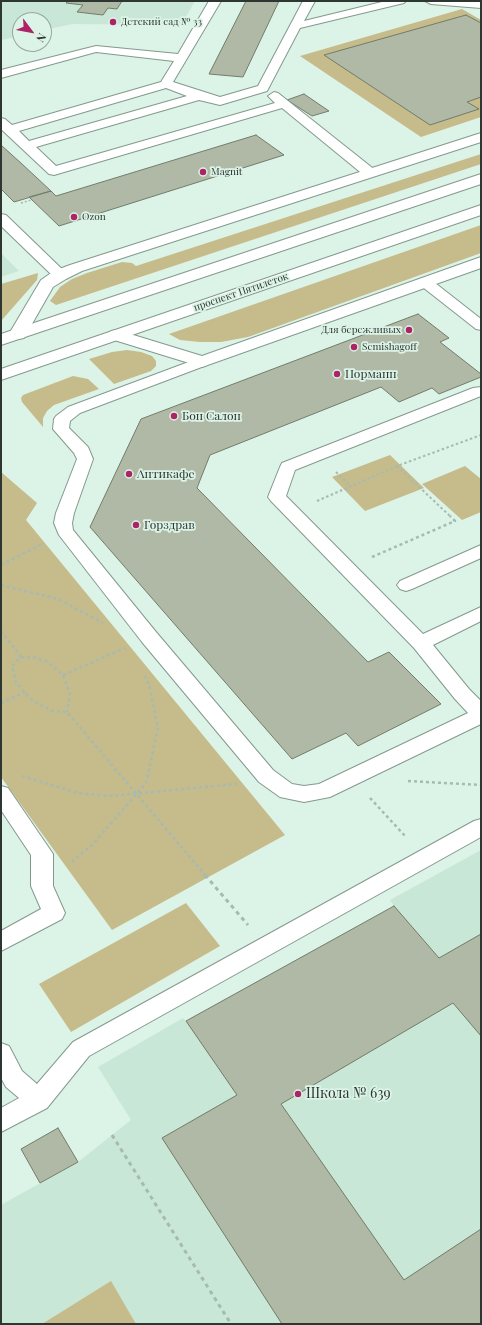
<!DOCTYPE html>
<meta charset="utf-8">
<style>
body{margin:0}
#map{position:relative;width:482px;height:1325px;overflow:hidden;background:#dcf3e7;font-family:"Playfair Display",serif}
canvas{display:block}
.frame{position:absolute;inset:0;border:2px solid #2d3631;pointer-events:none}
.north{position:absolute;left:12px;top:12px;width:40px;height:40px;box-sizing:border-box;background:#dcf3e7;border:1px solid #96a79e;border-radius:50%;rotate:122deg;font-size:11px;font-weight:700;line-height:16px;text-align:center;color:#2d3631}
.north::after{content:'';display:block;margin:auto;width:14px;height:18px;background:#ad2466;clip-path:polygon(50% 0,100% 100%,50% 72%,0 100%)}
</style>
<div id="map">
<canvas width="482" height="1325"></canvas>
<div class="frame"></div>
<div class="north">N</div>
</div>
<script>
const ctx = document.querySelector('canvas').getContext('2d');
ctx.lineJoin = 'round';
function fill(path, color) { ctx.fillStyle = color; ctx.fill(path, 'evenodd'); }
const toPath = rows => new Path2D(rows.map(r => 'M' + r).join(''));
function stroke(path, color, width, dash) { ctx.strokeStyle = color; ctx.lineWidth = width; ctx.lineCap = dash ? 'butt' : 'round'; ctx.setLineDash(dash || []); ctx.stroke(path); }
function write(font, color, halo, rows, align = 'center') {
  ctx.font = font + ' "Playfair Display",serif'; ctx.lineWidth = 3.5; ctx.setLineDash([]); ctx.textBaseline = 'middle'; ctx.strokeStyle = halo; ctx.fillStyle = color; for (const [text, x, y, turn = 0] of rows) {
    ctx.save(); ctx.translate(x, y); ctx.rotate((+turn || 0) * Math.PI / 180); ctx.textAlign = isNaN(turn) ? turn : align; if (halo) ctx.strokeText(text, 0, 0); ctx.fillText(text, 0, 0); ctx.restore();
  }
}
fill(toPath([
 [1,1,195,1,181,25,73,24,44,30,44,20,20,20,20,36,1,40],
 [1,253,19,271,1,277],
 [481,850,481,1324,1,1324,1,1205,78,1162,131,1120,98,1067,183,1018,186,1021,394,906,390,900]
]), '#c9e7d6');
fill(toPath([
 [462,9,481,20,481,117,421,137,300,56],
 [481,154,481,164,56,305,50,301,60,287,72,279,87,273,122,262,132,263,136,266],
 [481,225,481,253,248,337,221,342,200,342,180,340,169,334],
 [38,273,37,280,1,321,1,284],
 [127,350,141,352,152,356,156,361,156,366,151,371,114,384,89,359,112,352],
 [73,376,88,379,99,389,54,405,47,411,43,418,43,427,22,402,21,398,23,395],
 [390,455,424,488,365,511,332,477],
 [465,466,481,479,481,512,462,520,422,484],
 [1,472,37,503,26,520,285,835,112,930,1,777],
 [186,903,220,946,71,1032,39,984],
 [111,1281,136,1324,42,1324]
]), '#c6bb8a');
const building = toPath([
 [68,1,122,1,117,9,108,8,103,15,77,12,83,5,66,3,68,1],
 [246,1,279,1,243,77,209,74,246,1],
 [466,15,481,23,481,97,467,102,479,109,430,125,324,55,466,15],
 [304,94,329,111,312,116,287,100,304,94],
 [256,135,284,155,59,226,29,197,51,191,56,196,256,135],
 [1,145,22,164,51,191,14,202,1,189,1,145],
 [418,314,449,338,440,342,481,374,481,377,439,394,432,388,399,402,381,387,210,455,197,488,368,662,389,652,441,704,358,746,346,733,292,759,90,527,141,419,418,314],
 [394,906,439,958,481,934,481,1036,453,1003,281,1104,404,1280,481,1229,481,1324,282,1324,162,1138,237,1095,186,1021,394,906],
 [58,1128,78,1162,40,1183,21,1149,58,1128]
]);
fill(building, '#afb9a5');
stroke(building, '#727c69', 1);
const lane = toPath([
 [209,1,221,1,173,82,220,97,258,86,303,1,315,1,304,21,386,1,406,1,404,3,300,28,267,91,220,105,199,100,36,147,56,166,275,103,268,96,274,92,278,93,375,170,377,173,375,176,365,176,282,108,54,175,49,174,1,129,1,118,5,119,12,125,161,82,174,61,96,52,1,78,1,70,96,46,178,54,209,1],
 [166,88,187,96,29,141,19,131,166,88],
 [425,1,481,2,481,8,431,4,425,1],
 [1,214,6,215,65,272,67,275,65,278,55,278,1,226,1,214],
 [425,278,430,279,481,319,481,330,476,329,420,285,418,282,420,279,425,278],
 [202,357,207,359,210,362,207,365,80,413,70,421,69,428,88,447,93,459,74,513,72,523,73,530,156,632,273,770,292,784,304,786,319,784,468,713,455,699,414,648,271,501,268,497,280,467,282,463,473,388,481,387,481,396,295,470,286,496,423,634,481,607,481,621,433,645,469,689,481,701,481,724,330,797,304,802,280,797,259,782,142,642,59,535,54,523,56,513,77,459,74,453,53,429,54,419,56,416,68,407,202,357],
 [481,545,481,558,412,589,406,591,400,589,397,585,400,581,481,545],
 [1,786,8,788,53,854,53,886,65,913,62,919,1,951,1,931,41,909,31,886,31,855,1,810,1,786],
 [481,819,481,837,89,1056,47,1108,1,1132,1,1108,19,1098,6,1087,1,1078,1,1043,9,1046,22,1071,37,1084,73,1042,474,821,481,819]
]);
const street = toPath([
 [481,133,481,142,82,271,66,279,53,287,24,338,18,339,12,338,9,334,41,280,54,271,70,265,481,133],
 [481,257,481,268,202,367,111,339,108,335,111,331,117,330,202,356,481,257]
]);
const secondary = toPath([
 [481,174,481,184,1,345,1,334,481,174],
 [481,205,481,215,1,380,1,369,481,205]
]);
stroke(lane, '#84998e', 2);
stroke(street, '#84998e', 2);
stroke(secondary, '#84998e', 2);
stroke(toPath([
 [21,203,31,200]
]), '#a7bab0', 1.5, [2, 2]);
stroke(toPath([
 [397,466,451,517],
 [336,472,350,486],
 [317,501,397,466,481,435]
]), '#a7bab0', 2, [2.5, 2.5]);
stroke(toPath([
 [372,557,455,521,450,516],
 [1,565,44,543],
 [1,585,58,599,103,623],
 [1,631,21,657,12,666,16,683,32,700,52,711,67,712,206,876],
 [21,657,36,658,48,662,63,675,70,694,67,712],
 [63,675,125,648],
 [1,703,25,692],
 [22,776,78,793,110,796,237,784],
 [408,781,481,785],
 [370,798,406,837],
 [72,862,94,843,146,783,158,728,149,684,145,676]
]), '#a7bab0', 2.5, [3, 3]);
stroke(toPath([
 [205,875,248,925],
 [112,1135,231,1324]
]), '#a7bab0', 3, [4, 4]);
fill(lane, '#fff');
fill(street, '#fff');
fill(secondary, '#fff');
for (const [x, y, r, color] of [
 [113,22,4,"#ad2466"],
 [203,172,4,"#ad2466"],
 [74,217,4,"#ad2466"],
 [409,330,4,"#ad2466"],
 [354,347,4,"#ad2466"],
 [337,374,4,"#ad2466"],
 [174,416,4,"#ad2466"],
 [129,474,4,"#ad2466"],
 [136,525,4,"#ad2466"],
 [298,1094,4,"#ad2466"]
]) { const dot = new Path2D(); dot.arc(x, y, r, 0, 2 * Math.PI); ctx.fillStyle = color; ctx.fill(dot); stroke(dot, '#dcf3e7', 1.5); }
write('10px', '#2d3631', '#dcf3e7', [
 ["Детский сад № 33",121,22],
 ["Magnit",211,172],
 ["Ozon",82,217],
 ["Для бережливых",401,330,"right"],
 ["Semishagoff",362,347]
], 'left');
write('10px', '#2d3631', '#dcf3e7', [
 ["проспект Пятилеток",241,292,-19]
]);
write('12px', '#2d3631', '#dcf3e7', [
 ["Норманн",345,374],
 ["Бон Салон",182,416],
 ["Антикафе",137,474],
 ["Горздрав",144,525]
], 'left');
write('14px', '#2d3631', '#dcf3e7', [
 ["Школа № 639",306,1094]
], 'left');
</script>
